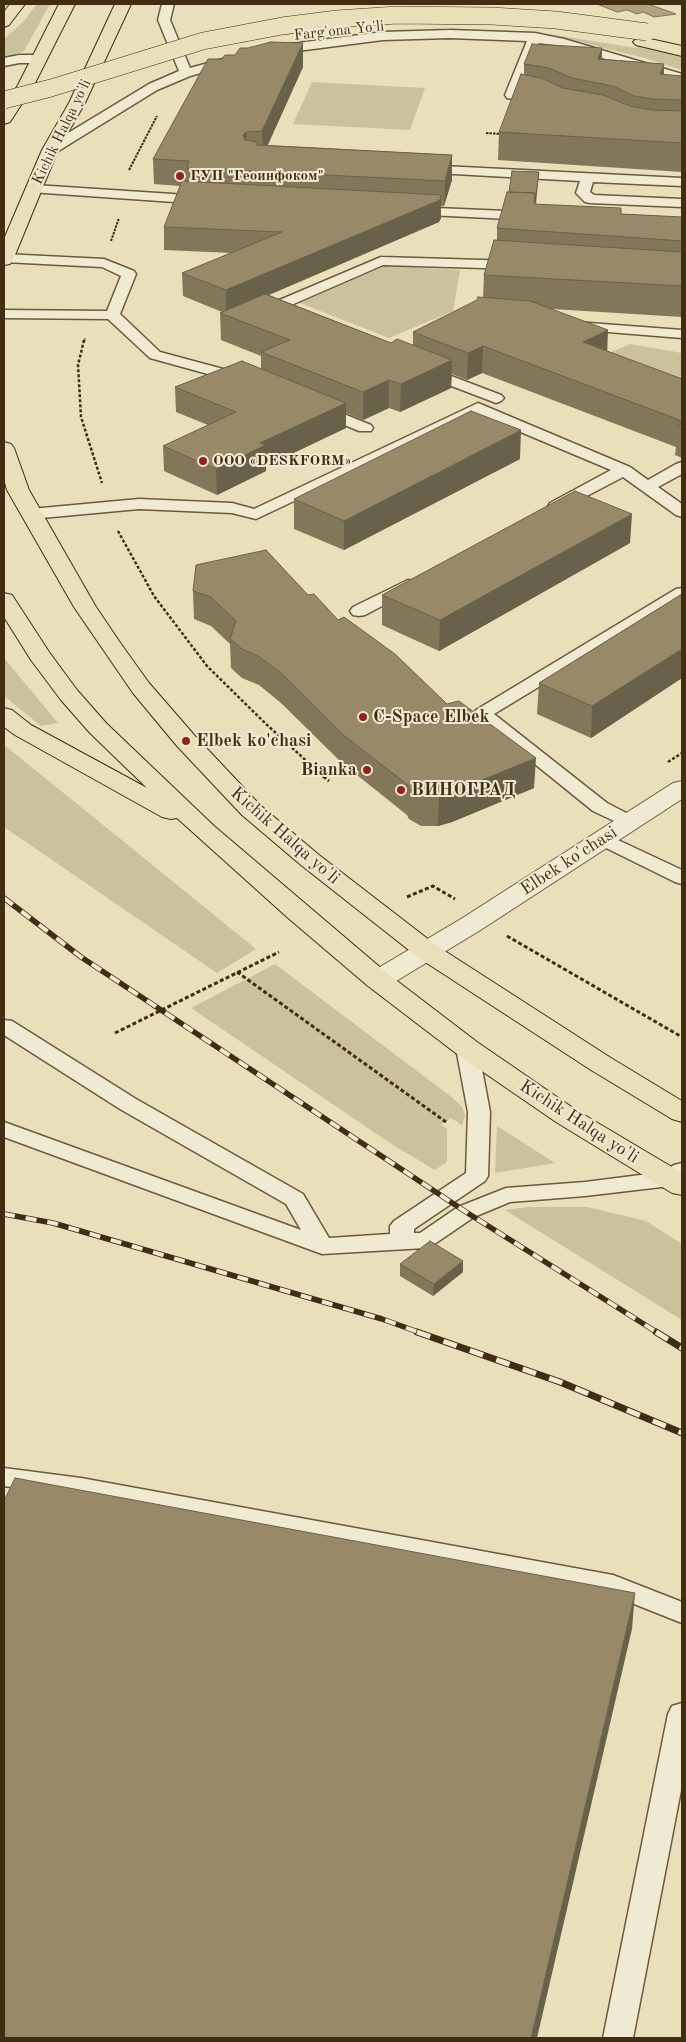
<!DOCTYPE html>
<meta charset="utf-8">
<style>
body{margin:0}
#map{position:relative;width:686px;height:2042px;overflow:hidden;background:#e9dfba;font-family:"Old Standard TT",serif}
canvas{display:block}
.frame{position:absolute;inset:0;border:5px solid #412d12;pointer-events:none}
</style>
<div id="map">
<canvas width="686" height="2042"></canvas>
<div class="frame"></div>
</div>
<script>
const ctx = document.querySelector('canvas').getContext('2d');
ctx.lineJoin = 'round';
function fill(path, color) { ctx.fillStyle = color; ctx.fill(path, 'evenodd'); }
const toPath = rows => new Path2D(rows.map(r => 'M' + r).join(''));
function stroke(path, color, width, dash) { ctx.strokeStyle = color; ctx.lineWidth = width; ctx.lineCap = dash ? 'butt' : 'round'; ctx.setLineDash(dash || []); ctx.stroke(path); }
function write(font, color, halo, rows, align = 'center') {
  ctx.font = font + ' "Old Standard TT",serif'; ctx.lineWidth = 4; ctx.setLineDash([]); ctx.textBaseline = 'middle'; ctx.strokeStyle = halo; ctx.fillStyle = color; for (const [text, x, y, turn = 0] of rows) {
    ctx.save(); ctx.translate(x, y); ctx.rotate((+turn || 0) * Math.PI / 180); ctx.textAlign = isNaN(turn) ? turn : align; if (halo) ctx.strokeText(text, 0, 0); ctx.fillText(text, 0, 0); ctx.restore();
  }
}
fill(toPath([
 [37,4,50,4,24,51,4,58,4,39,24,21],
 [548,34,636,48,639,44,682,56,682,70,648,59],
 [312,82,425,88,410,130,293,124],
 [384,266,460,270,453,311,389,338,300,303],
 [630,344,682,353,682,381,609,353],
 [4,658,58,723,41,726,4,696],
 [4,745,102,824,256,949,217,973,4,827],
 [275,964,454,1099,462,1107,465,1115,462,1125,451,1118,441,1125,447,1129,447,1162,435,1170,393,1145,191,1008],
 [497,1126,555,1163,495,1173],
 [529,1207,588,1207,646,1221,682,1244,682,1320,505,1210]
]), '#ccc19d');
const water = toPath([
 [597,4,648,4,676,14,654,17,643,12,637,14,627,10,617,12,597,4]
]);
fill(water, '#b0a281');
stroke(water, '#847355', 1);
const service = toPath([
 [162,4,174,4,170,20,190,68,230,57,234,58,236,61,234,64,190,76,157,90,55,153,45,153,43,150,45,147,149,84,179,71,158,20,162,4],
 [450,30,535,33,564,39,682,74,682,82,563,46,539,43,518,92,544,97,546,100,540,104,507,98,505,95,527,41,450,38,383,40,274,54,268,50,274,46,383,32,450,30],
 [19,55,40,55,46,59,40,63,19,63,4,66,4,58,19,55],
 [423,165,682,178,682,186,593,182,590,192,594,195,682,199,682,207,590,203,585,202,576,193,580,181,418,172,416,169,418,166,423,165],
 [35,185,203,196,210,200,203,204,30,192,28,189,30,186,35,185],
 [413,207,530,212,537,216,530,220,408,214,406,211,408,208,413,207],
 [4,254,104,259,134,271,136,274,120,314,160,352,249,376,252,379,249,382,244,384,150,358,108,319,4,318,4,310,107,311,121,276,102,267,4,262,4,254],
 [381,257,516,261,521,262,523,265,521,268,516,269,383,265,273,313,268,314,263,313,261,310,263,307,381,257],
 [576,322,682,330,682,338,571,329,569,326,571,323,576,322],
 [425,366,501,395,504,398,501,401,496,403,491,401,420,374,417,371,420,368,425,366],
 [478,403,630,467,648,480,676,464,682,462,682,474,658,487,682,504,682,517,676,515,623,477,562,509,550,509,548,506,550,503,611,470,478,414,256,519,232,513,139,509,31,519,25,517,23,514,25,511,31,509,139,499,232,503,254,509,478,403],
 [319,404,371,425,373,428,371,431,359,431,314,412,311,409,314,406,319,404],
 [408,580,414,581,417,585,414,589,365,615,359,616,353,615,350,611,353,607,408,580],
 [682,588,682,600,494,714,607,803,636,818,639,822,636,826,629,828,593,811,473,714,476,710,676,589,682,588],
 [603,833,682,870,682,884,675,882,596,843,593,839,596,835,603,833],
 [4,1020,12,1021,136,1099,303,1194,329,1238,390,1234,390,1226,394,1221,466,1173,468,1112,456,1048,459,1043,467,1041,475,1043,478,1048,490,1112,488,1176,485,1181,414,1229,414,1233,420,1233,458,1207,506,1188,585,1182,664,1172,674,1165,682,1163,682,1181,670,1186,585,1196,510,1202,474,1217,433,1245,425,1248,322,1254,4,1137,4,1122,301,1230,286,1204,120,1109,4,1035,4,1020],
 [4,1468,81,1478,613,1575,682,1602,682,1623,609,1594,81,1496,4,1486,4,1468],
 [682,1703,682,1785,633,2038,603,2038,668,1714,672,1706,682,1703]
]);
const minor = toPath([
 [682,781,682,799,479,931,388,986,378,988,368,986,365,980,368,974,461,919,673,783,682,781]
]);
const primary = toPath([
 [641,37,682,46,682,56,636,45,633,42,636,39,641,37]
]);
const trunk = toPath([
 [10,4,25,4,9,25,4,27,4,12,10,4],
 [59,4,75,4,34,85,10,122,4,124,4,107,18,85,59,4],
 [115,4,131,4,85,103,58,150,13,260,10,264,4,265,4,239,42,150,69,103,115,4],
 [4,442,11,444,14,448,29,490,96,607,121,644,149,683,195,736,260,805,319,855,437,946,611,1058,682,1101,682,1122,672,1119,591,1070,419,958,301,865,242,815,177,746,133,693,74,607,7,490,4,479,4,442],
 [4,593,12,595,49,652,77,690,106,723,214,826,388,974,477,1042,576,1110,682,1173,682,1195,672,1193,556,1122,457,1054,368,986,287,917,177,818,171,819,162,817,15,735,4,727,4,708,12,710,31,725,147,788,90,733,61,700,31,660,4,617,4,593]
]);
stroke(service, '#6b5a3c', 3);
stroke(minor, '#6b5a3c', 2);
stroke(primary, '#412d12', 2);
stroke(trunk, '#412d12', 2);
stroke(toPath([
 [486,133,502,134],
 [129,170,157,116],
 [111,241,119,218],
 [84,342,85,338]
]), '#412d12', 2, [2.5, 1]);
stroke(toPath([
 [84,340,78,365,81,417,102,483],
 [118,531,154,596,207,666,265,723,324,777],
 [668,762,682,753]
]), '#412d12', 2.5, [3, 2]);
stroke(toPath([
 [323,776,329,781],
 [407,897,433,886,455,899],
 [507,936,682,1037],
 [237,972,446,1122],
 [115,1033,279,952]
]), '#412d12', 3, [4, 2.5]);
fill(service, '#f1ead2');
fill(minor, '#f1ead2');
fill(primary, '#e9dfba');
fill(trunk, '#e9dfba');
const railFar1 = toPath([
 [4,898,81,957,466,1212,658,1333],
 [4,1214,53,1223,382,1319,421,1333]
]);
const rail = toPath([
 [417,1332,560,1382,682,1433],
 [656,1332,682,1348]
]);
stroke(railFar1, '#412d12', 5.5);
stroke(rail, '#412d12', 7);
stroke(railFar1, '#f1ead2', 4, [11]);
stroke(rail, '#f1ead2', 5, [14]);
const primaryBridge = toPath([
 [4,100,51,88,203,41,282,26,337,19,397,15,492,16,556,20,647,32]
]);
stroke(primaryBridge, '#412d12', 18, []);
stroke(primaryBridge, '#e9dfba', 17);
fill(toPath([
 [602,48,602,59,664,64,664,75,682,76,682,172,498,160,499,132,524,75,524,64],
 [303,67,267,145,452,155,452,180,444,206,441,206,441,218,439,222,269,295,391,343,413,345,413,332,483,298,484,275,497,240,497,228,509,192,539,172,536,205,621,214,682,217,682,317,552,309,607,351,682,379,682,458,675,455,676,447,482,373,467,380,452,374,451,388,400,412,389,408,363,420,346,413,346,428,266,466,266,471,217,495,164,471,163,446,208,425,176,412,175,387,261,369,261,356,221,340,220,313,222,312,183,296,182,273,231,253,164,250,164,227,180,186,154,184,153,159],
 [520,459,344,550,294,529,294,499],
 [630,543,439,651,382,625,382,595],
 [193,591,308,595,534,788,452,822,438,826,421,826,409,819,407,815,342,763,281,703,259,685,242,678,231,668,230,644,211,626,194,619],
 [682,594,682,678,591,738,537,714,539,683],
 [400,1264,463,1272,433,1296,400,1276]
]), '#83775a');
fill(toPath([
 [303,43,303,67,263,156,262,131],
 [602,48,601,76,598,59],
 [664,64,662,92,660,74],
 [246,132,247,156,243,135],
 [452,155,452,180,444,206,445,181],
 [441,195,441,218,439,222,226,313,226,290],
 [608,330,607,357,583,342],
 [483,346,482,373,467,380,468,353],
 [452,360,451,388,400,412,401,384],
 [389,380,389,408,363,420,363,392],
 [346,403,346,428,266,466,266,471,217,495,216,469,260,443],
 [521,430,520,459,344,550,344,521],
 [632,514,630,543,439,651,440,620],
 [682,649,682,678,591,738,592,706],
 [536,758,534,788,452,822,438,826,439,796],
 [463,1261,463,1272,433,1296,434,1284],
 [635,1593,632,1629,537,2038,531,2038]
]), '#6a614a');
const building = toPath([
 [271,42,303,43,262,131,246,132,243,135,245,140,258,142,256,145,452,155,445,181,187,168,189,161,153,159,208,59,222,59,225,55,235,55,240,48,248,48,271,42],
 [532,44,602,48,598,59,664,64,660,74,682,76,682,100,652,99,634,96,613,86,572,78,549,68,524,64,532,44],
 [521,74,541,78,563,88,603,95,630,106,652,110,682,111,682,143,499,132,521,74],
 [512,171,539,172,535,202,535,193,509,192,512,171],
 [182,181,441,195,440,200,226,290,182,273,282,232,164,227,182,181],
 [507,192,535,193,534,204,621,208,621,214,682,217,682,241,497,228,507,192],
 [494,240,682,252,682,286,484,275,494,240],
 [265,294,391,343,397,339,452,360,401,384,389,380,363,392,261,352,290,340,220,313,265,294],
 [478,297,530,301,608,330,583,342,682,379,682,421,483,346,468,353,413,332,477,300,478,297],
 [242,361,346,403,260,443,266,445,216,469,163,446,236,412,175,387,242,361],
 [471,411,521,430,344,521,294,499,471,411],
 [682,424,682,429,677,427,682,424],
 [575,491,632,514,440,620,382,595,575,491],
 [266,550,308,595,314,594,338,620,344,617,395,654,447,704,459,701,536,758,453,792,439,796,422,796,410,789,408,785,342,734,281,673,258,656,242,649,230,639,236,621,211,597,193,591,196,565,266,550],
 [682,594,682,649,592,706,539,683,682,594],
 [430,1241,463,1261,434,1284,400,1264,430,1241],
 [15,1478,635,1593,531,2038,4,2038,4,1501,15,1478]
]);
fill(building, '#988a69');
stroke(building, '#6a614a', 1);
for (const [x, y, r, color] of [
 [180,176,5,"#8f2418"],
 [203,461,5,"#8f2418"],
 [363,717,5,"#8f2418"],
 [186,741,5,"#8f2418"],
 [367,770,5,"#8f2418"],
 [401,790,5,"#8f2418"]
]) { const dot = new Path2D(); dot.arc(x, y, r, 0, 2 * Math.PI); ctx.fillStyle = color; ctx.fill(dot); stroke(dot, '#f1ead2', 2); }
write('15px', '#412d12', '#f1ead2', [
 ["Farg'ona Yo'li",339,31,-6],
 ["Kichik Halqa yo'li",62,132,-64]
]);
write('bold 15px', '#412d12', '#f1ead2', [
 ["ГУП \"Геоинфоком\"",190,176],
 ["ООО «DESKFORM»",213,461]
], 'left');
write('bold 18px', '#412d12', '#f1ead2', [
 ["C-Space Elbek",373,717],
 ["Elbek ko'chasi",196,741],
 ["Bianka",357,770,"right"],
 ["ВИНОГРАД",411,790]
], 'left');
write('18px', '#412d12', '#f1ead2', [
 ["Kichik Halqa yo'li",285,836,41],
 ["Elbek ko'chasi",569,861,-33],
 ["Kichik Halqa yo'li",579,1122,33]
]);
</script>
